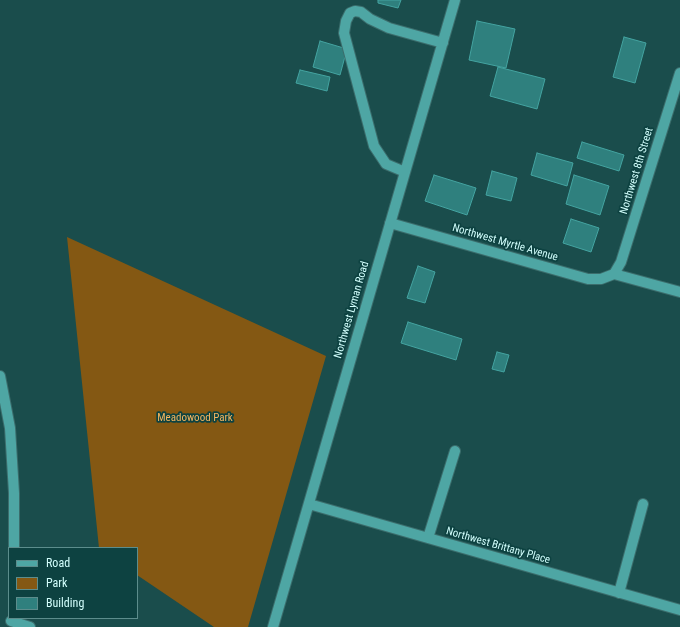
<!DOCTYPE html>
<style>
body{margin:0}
#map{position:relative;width:680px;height:627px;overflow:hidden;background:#1a4d4c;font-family:"Roboto Condensed",sans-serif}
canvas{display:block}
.legend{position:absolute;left:8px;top:547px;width:130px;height:72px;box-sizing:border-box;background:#0d4241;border:1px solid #5c8d8c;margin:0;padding:5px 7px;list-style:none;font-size:12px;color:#d2fefc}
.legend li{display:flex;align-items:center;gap:8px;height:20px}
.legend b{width:20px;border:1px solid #5c8d8c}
</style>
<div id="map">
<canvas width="680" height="627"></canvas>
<ul class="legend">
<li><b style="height:5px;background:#4ea6a4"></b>Road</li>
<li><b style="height:11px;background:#845813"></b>Park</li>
<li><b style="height:11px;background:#2f807e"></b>Building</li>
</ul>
</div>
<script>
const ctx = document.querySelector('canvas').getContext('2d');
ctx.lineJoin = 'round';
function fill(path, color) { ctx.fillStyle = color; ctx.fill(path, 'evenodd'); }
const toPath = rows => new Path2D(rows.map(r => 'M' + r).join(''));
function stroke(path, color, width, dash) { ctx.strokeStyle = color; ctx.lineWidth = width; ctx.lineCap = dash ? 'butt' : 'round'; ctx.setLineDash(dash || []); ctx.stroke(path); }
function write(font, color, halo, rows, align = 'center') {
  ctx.font = font + ' "Roboto Condensed",sans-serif'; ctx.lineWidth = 3.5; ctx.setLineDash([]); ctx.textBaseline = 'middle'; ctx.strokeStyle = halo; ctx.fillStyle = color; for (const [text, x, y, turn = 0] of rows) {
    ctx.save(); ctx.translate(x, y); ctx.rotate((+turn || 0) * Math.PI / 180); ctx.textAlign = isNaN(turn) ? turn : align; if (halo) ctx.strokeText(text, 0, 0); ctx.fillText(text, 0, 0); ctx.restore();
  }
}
fill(toPath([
 [67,237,326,356,248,627,214,627,137,575,137,548,99,548]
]), '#845813');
const building = toPath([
 [378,0,401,0,398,8,378,3,378,0],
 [477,21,515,29,506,68,469,60,477,21],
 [624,37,646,43,635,83,613,77,624,37],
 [320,41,347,49,340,75,313,67,320,41],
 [498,67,545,79,537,109,490,96,498,67],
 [300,70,330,77,327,91,296,83,300,70],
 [582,142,624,155,619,171,577,158,582,142],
 [537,153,573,163,567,186,531,175,537,153],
 [492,171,517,178,511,201,486,195,492,171],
 [434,175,476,188,467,215,425,201,434,175],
 [574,175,609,186,600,215,566,204,574,175],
 [571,219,599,228,591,252,563,243,571,219],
 [418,266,435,272,425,303,407,298,418,266],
 [408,322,462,339,456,360,401,343,408,322],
 [497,352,509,355,504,372,492,369,497,352]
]);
fill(building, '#2f807e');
stroke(building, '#44a4a1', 1);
const minor = toPath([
 [405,172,386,164,374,146,344,33,346,21,350,13,355,11,361,12,370,19,389,28,443,43],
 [390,223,588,279,601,279,614,274],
 [614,274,621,262,680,73],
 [614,274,680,292],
 [0,376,10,428,14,493,14,548],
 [309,504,680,610],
 [428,538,455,451],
 [619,593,643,504],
 [11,621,30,627],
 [273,627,455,0]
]);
stroke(minor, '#3b6d6c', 12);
stroke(minor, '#4ea6a4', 10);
write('11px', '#d2fefc', '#0d4241', [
 ["Northwest 8th Street",637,171,-73],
 ["Northwest Myrtle Avenue",505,243,16],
 ["Northwest Lyman Road",352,310,-74],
 ["Northwest Brittany Place",498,546,16]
]);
write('11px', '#f6b660', '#0d4241', [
 ["Meadowood Park",195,418]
]);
</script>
